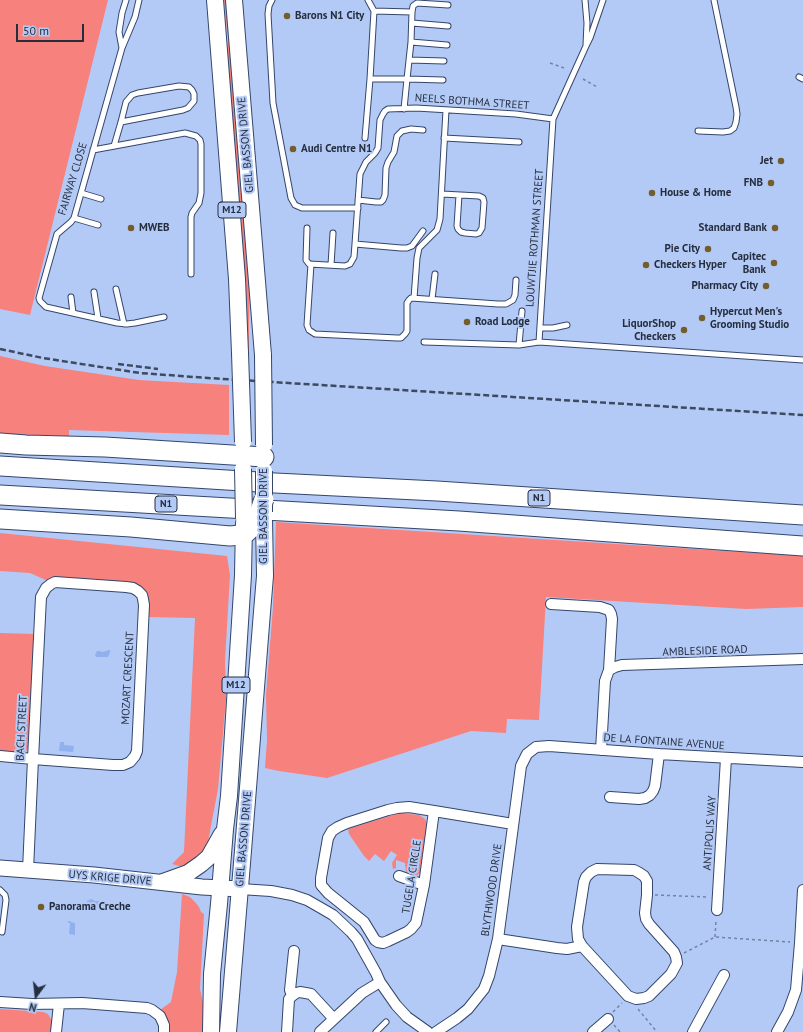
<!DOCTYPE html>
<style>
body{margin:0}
#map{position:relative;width:803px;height:1032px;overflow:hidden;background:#b4caf6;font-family:"PT Sans",sans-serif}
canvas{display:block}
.north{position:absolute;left:16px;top:976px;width:40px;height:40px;-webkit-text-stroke:3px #b4caf6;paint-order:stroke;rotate:195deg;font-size:11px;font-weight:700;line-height:16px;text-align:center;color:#252e3f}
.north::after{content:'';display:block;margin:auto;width:14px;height:18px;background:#252e3f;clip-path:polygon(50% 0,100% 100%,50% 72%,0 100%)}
.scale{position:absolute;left:16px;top:24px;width:68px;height:18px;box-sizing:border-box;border:2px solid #252e3f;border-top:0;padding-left:5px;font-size:12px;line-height:14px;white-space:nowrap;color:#252e3f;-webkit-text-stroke:3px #b4caf6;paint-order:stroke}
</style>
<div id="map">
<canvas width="803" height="1032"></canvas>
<div class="north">N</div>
<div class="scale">50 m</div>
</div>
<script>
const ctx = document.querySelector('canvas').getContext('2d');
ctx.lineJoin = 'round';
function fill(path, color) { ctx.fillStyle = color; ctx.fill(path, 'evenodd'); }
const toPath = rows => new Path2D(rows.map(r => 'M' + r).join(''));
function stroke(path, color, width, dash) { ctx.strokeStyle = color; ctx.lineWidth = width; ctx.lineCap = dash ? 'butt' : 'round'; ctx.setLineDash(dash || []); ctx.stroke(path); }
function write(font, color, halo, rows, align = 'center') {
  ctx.font = font + ' "PT Sans",sans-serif'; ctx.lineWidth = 4; ctx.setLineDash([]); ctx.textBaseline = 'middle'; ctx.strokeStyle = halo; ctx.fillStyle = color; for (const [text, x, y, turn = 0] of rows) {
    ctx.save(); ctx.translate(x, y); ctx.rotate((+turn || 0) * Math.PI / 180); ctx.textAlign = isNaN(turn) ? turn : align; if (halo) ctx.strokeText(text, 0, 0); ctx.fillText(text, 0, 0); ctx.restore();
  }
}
fill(toPath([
 [0,0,108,0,30,315,0,309],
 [224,0,227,0,250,278,249,323,249,353,246,353,226,70,228,40],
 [0,356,45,366,139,380,229,385,229,435,69,430,69,436,0,434],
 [276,522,803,556,803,607,746,609,546,597,539,720,507,719,506,733,471,731,327,778,279,771,265,768,267,740,266,695,273,607],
 [0,533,227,556,230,575,225,661,226,699,218,789,207,847,200,857,183,867,172,864,184,852,195,618,147,617,140,589,48,581,30,573,0,571],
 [0,633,35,634,29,746,26,751,21,754,0,752],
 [399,813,419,815,425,819,428,825,421,872,416,876,413,876,408,874,406,872,405,863,396,860,396,868,393,869,392,863,397,855,391,851,384,861,375,854,369,861,364,856,349,834,348,829],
 [182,894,190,897,195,902,199,907,201,912,204,914,200,989,204,1007,204,1032,169,1032,168,1022,165,1015,160,1010,171,1002,177,972],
 [0,1009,43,1012,48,1014,52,1021,51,1032,0,1032]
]), '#f7817c');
fill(toPath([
 [109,650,110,650,110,652,108,657,96,657,95,655,97,651,99,651,103,652],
 [60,742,64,742,64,745,74,746,73,752,59,751],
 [91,899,95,901,99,901,99,908,87,907,87,901],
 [68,921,70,921,71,922,75,923,75,935,69,934,70,923,68,923]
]), '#91b0ee');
const lane = toPath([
 [139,0,135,17,122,48,74,218,71,222,57,234,39,298,40,301,46,307,117,323,127,324,135,323,164,317],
 [272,0,269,6,268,14,273,103,291,198,295,205,302,208,358,208],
 [368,0,374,11,370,79,407,79,404,109],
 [585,0,587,23,586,45],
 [374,11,412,12,411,42,407,79,443,80],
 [412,12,413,6,417,3,448,5],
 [412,23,448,26],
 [411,42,447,45],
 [122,48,119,32,122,13,126,0],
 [409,60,444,61],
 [799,77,803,79],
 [698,131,723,132,730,131,734,128,736,122,737,114,736,107,714,0],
 [365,138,370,79],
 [444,138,519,142],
 [114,146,121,122,126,102,132,95,138,93,179,86,189,87,192,90,194,94,194,101,188,108,183,110,121,122],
 [93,150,185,133,196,136,200,140,201,144,201,193,199,203,192,213,191,217,191,274],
 [81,193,101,199],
 [442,194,479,196,483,198,484,202,482,228,479,233,476,234,465,233,461,232,458,229,457,226,459,195],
 [358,200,376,202,381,202,383,200,385,195,386,168,388,162,394,152,397,136,402,131,411,129,423,130],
 [74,218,98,225],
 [307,228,306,260,309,264,345,266,350,264,354,257,355,244],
 [423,231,412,246,407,248,401,248,355,244,360,174,366,162,375,153,378,148,380,120,383,114,385,111,388,109,416,108,516,114,553,119],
 [311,264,307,325,309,330,315,334,397,338,401,338,405,334,407,331,407,303,409,300,411,298,498,304,506,304,513,300,515,295,516,280],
 [331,265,333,233],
 [116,289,124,324],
 [94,292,98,318],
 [71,297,73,313],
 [414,298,417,258,419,248,437,230,440,219,446,110],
 [432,299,435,274],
 [540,328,553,328,567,325],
 [424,342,519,345,539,342,803,360],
 [539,342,553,119,586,46,590,38,603,0],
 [519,345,522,311],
 [0,890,5,895,6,900,2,932],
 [376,1032,386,1022]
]);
const street = toPath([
 [551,604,600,607,609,610,611,614,612,619,609,670,605,681,601,750],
 [609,670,615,667,622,665,803,659],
 [0,756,33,759,113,765,123,765,130,762,135,756,137,751,144,605,143,599,142,595,138,591,133,588,126,587,55,582,51,584,46,588,41,597,33,759,28,870],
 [610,797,639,799,645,798,650,795,653,791,655,786,659,754],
 [434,811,424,885,416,923,411,929,407,932,388,941,383,943,378,942,375,940,364,922,328,893,321,885,321,878,328,838,332,831,338,827,347,823,388,810,397,808,409,807,434,811,513,824],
 [597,869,634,870,638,872,644,876,647,881,647,895,645,913,646,919,649,924,674,952,676,957,677,963,671,974,649,996,644,998,636,999,628,996,582,946,578,939,577,927,584,882,586,877,591,872,597,869],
 [399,876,424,885],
 [240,889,271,891,292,895,307,900,321,908,333,915,351,932,357,939,376,973,380,982,396,1005,407,1017,428,1032],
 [717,910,726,758],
 [498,939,557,948,567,949,582,946],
 [292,996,290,990,294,951],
 [0,1002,32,1004,82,1003,147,1008,152,1010,160,1016,164,1025,164,1032],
 [56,1032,59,1004],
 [287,1032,289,999,292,996,296,993,300,992,311,994,334,1019],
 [320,1032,362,993,380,982],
 [436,1032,457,1018,468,1009,484,989,489,976,498,939,521,766,527,754,536,747,549,746,659,754,803,762],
 [593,1032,608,1019],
 [693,1032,724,975],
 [777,1032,788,1012,796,990,800,943,803,890]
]);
const secondary = toPath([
 [0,868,94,875,202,887,240,889]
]);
const primary = toPath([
 [215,0,237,279,240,353],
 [234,0,263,355],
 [163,882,188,873,201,864,209,857,222,834],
 [211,1032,212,974,219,904,225,829,229,796,243,575,244,523],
 [228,1032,242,863,262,612,265,576,264,518]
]);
const highway = toPath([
 [0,443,26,445,105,447,264,457],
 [0,466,275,483,437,491,803,515],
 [0,495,459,521,803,546],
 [0,519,131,527,230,536,240,535,247,532,253,526,258,517]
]);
stroke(lane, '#34466b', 7);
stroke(street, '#34466b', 12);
stroke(secondary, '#34466b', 17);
stroke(primary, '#34466b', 18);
stroke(highway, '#34466b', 21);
stroke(toPath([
 [550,63,564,68],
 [583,79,597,87],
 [655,895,708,897],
 [715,937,716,920],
 [684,953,715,937,790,942],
 [638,1009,657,1032],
 [613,1012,622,1003],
 [614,1025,620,1032]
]), '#7383a3', 1.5, [3, 3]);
stroke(lane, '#fff', 5);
stroke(street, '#fff', 10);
stroke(secondary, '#fff', 15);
stroke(primary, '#fff', 16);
stroke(highway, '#fff', 19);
stroke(toPath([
 [0,349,43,358,75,363,140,373,208,378,803,415],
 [118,364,158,369]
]), '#3e4a5f', 2.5, [6, 3]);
const primaryBridge = toPath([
 [240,353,243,442],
 [263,355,264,445],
 [243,469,244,518],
 [264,471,264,512]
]);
const highwayBridge = toPath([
 [258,517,264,499]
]);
stroke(primaryBridge, '#34466b', 18, []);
stroke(highwayBridge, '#34466b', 21, []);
stroke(primaryBridge, '#fff', 16);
stroke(highwayBridge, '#fff', 19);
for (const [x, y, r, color] of [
 [287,16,4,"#745d2d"],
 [293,149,4,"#745d2d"],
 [781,161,4,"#745d2d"],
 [771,183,4,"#745d2d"],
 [652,193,4,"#745d2d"],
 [131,228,4,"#745d2d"],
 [775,228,4,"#745d2d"],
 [708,249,4,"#745d2d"],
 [774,263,4,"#745d2d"],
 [646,265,4,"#745d2d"],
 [766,286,4,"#745d2d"],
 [702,318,4,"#745d2d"],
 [467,322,4,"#745d2d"],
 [684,330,4,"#745d2d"],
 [41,907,4,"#745d2d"]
]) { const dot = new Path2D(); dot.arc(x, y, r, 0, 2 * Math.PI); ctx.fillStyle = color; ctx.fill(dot); stroke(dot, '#b4caf6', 1.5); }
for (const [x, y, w] of [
 [232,210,28],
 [539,498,22],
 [166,504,22],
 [236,685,28]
]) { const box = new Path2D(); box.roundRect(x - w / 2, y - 8, w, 16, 3); ctx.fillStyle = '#b4caf6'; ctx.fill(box); stroke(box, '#252e3f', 1); }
write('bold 10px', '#252e3f', null, [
 ["M12",232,210],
 ["N1",539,498],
 ["N1",166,504],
 ["M12",236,685]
]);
write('bold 11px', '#252e3f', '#b4caf6', [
 ["Barons N1 City",295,16],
 ["Audi Centre N1",301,149],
 ["Jet",773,161,"right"],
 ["FNB",763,183,"right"],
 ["House & Home",660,193],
 ["MWEB",139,228],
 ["Standard Bank",767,228,"right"],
 ["Pie City",700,249,"right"],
 ["Capitec",766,257,"right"],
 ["Bank",766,270,"right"],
 ["Checkers Hyper",654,265],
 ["Pharmacy City",758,286,"right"],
 ["Hypercut Men's",710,312],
 ["Grooming Studio",710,325],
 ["Road Lodge",475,322],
 ["LiquorShop",676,324,"right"],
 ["Checkers",676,337,"right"],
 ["Panorama Creche",49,907]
], 'left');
write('11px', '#252e3f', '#b4caf6', [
 ["NEELS BOTHMA STREET",472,102,4],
 ["GIEL BASSON DRIVE",246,145,-95],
 ["FAIRWAY CLOSE",73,179,-73],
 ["LOUWTJIE ROTHMAN STREET",535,238,-86],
 ["GIEL BASSON DRIVE",264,516,-90],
 ["AMBLESIDE ROAD",705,651,-2],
 ["MOZART CRESCENT",128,678,-87],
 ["BACH STREET",22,728,-87],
 ["DE LA FONTAINE AVENUE",664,742,4],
 ["ANTIPOLIS WAY",710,833,-86],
 ["GIEL BASSON DRIVE",244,839,-85],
 ["TUGELA CIRCLE",412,877,-81],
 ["UYS KRIGE DRIVE",110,878,5],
 ["BLYTHWOOD DRIVE",492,890,-82]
]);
</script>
